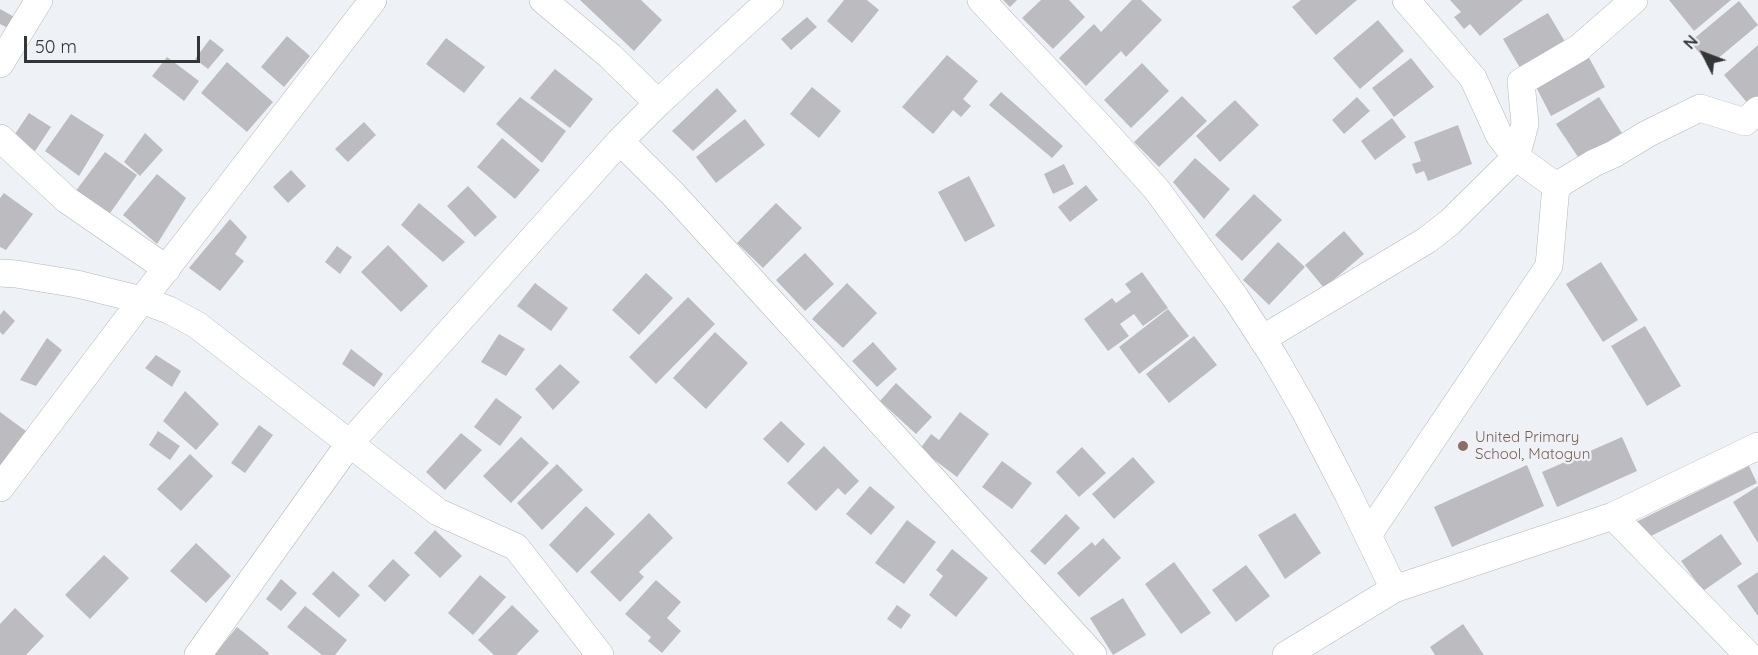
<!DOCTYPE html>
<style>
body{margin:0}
#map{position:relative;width:1758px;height:655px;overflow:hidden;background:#eef2f7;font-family:Quicksand,sans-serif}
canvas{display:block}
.north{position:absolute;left:1674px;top:24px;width:60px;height:60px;-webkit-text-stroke:4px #eef2f7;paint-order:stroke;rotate:312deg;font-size:16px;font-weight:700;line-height:24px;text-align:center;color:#343537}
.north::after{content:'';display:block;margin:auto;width:21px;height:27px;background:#343537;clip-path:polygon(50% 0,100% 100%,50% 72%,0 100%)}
.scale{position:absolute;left:24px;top:36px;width:176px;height:27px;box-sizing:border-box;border:3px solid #343537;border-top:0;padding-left:8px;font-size:18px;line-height:21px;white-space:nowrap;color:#343537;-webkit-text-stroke:4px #eef2f7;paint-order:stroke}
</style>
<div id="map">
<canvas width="1758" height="655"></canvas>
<div class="north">N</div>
<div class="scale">50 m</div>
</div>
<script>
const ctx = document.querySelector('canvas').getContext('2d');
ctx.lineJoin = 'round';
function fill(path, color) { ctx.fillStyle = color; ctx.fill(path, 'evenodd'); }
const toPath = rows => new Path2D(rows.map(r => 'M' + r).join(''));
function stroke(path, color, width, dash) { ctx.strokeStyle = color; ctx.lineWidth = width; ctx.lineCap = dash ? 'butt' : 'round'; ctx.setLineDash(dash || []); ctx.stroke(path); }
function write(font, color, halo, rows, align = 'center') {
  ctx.font = font + ' Quicksand,sans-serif'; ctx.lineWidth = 4.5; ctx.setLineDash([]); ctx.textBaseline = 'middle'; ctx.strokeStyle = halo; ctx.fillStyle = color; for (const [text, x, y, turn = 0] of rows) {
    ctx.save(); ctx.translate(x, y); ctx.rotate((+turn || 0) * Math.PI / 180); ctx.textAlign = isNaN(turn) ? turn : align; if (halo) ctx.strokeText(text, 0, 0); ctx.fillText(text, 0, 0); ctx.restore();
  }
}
fill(toPath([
 [580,0,641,0,662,20,634,51],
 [844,0,867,0,879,10,852,43,827,21],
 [1003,0,1017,0,1010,7],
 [1041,0,1069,0,1085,17,1053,49,1022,18],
 [1132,0,1141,0,1162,20,1126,57,1121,51,1086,86,1059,58,1094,24,1101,32],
 [1301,0,1357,0,1316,35,1292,7],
 [1450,0,1523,0,1480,36,1470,24,1464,29,1454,17,1461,12],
 [1669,0,1731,0,1694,31],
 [1739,1,1758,25,1710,65,1690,42],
 [0,9,16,18,10,29,0,24],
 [1548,13,1567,45,1523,73,1503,39],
 [807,17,817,27,791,50,781,39],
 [1378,20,1404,51,1360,89,1333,58],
 [287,36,310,56,284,87,261,67],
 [446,38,485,67,464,93,426,64],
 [210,39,224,50,208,69,195,59],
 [1758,45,1758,97,1749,105,1724,75],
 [1587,54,1605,87,1551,116,1534,83],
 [947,55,978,81,963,99,971,106,961,117,953,110,933,134,902,107],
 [167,57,199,81,184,101,152,76],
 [1411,58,1434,87,1394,117,1372,88],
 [227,62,273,102,247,132,201,93],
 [1142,63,1169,91,1131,128,1104,100],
 [555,69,593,99,570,128,530,98],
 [812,87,841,111,819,138,790,114],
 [717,88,737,111,693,151,672,131],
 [1001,92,1063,146,1052,158,989,105],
 [1182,96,1207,121,1159,167,1134,142],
 [520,97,566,131,542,163,496,124],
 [1357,97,1370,111,1344,134,1332,120],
 [1599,97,1622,133,1580,160,1556,124],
 [1235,100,1259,125,1220,162,1196,136],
 [29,113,51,127,35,151,13,137],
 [71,114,104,135,79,176,45,151],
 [1392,118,1406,137,1375,160,1361,141],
 [745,119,765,145,716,183,696,157],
 [364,122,376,135,348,162,335,149],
 [1458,125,1472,164,1428,181,1424,171,1416,174,1412,164,1421,161,1414,142],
 [145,133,163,150,140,176,124,162],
 [502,138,540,170,515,199,477,167],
 [105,152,137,175,108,216,75,192],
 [1195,158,1230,189,1204,219,1173,182],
 [1064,164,1074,184,1053,194,1044,174],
 [291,170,306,186,288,203,273,187],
 [157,174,186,198,157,244,123,215],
 [969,176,995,226,965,242,938,192],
 [1086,185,1098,200,1070,222,1058,207],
 [468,186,497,217,475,237,447,206],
 [4,193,33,214,6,250,0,247,0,198],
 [1254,194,1282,220,1242,261,1215,235],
 [419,203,465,242,443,262,401,225],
 [776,203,802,228,763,268,737,243],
 [230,219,247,237,235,254,244,261,220,291,189,268],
 [1344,231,1364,254,1324,288,1305,265],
 [1278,242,1305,267,1269,305,1243,280],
 [388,245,428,286,401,312,361,272],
 [337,246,352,257,340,274,325,262],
 [805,253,834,284,805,311,776,280],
 [1601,262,1638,320,1603,342,1566,284],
 [1142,272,1168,308,1143,326,1134,314,1120,324,1129,336,1108,351,1084,319,1112,298,1116,303,1131,292,1125,284],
 [646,273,673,298,639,335,612,310],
 [535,283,568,308,551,331,517,306],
 [847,283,877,313,843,348,812,319],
 [688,297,715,324,656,384,629,357],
 [1168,309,1189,336,1139,374,1119,347],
 [4,310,15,321,3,335,0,332,0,315],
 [1645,326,1681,386,1647,406,1611,346],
 [715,332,748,363,706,409,673,378],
 [499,334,525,349,506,376,481,362],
 [1194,336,1217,365,1169,403,1146,374],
 [47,338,62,350,36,386,20,380],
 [873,342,897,369,877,387,852,361],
 [351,349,383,374,374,387,342,364],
 [156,355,181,371,172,387,145,368],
 [560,364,580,382,553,410,535,389],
 [896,383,932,417,916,434,880,401],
 [185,391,219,424,196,450,163,421],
 [496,398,522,417,500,446,474,427],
 [0,412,34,437,0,475],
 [960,412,989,434,957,477,920,449,931,434,939,440],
 [781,421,805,444,788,463,763,439],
 [259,425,273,435,245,473,231,463],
 [158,431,180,446,170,460,149,445],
 [461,433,482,450,445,490,426,472],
 [521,437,549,463,511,503,483,476],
 [1622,437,1637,471,1557,507,1542,472],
 [824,446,859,481,845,495,838,488,816,511,787,483],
 [1082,447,1106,473,1079,497,1056,472],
 [190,454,213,476,181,511,157,489],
 [1133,457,1155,482,1114,519,1092,494],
 [1002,461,1032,483,1012,509,982,487],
 [557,464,583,490,542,530,517,503],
 [1527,465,1544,506,1452,547,1434,507],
 [1749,466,1757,483,1643,540,1634,523],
 [870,486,895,507,871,535,846,514],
 [1758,486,1758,543,1733,502],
 [586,506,615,534,577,573,549,545],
 [649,513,673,538,639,572,644,577,620,602,590,572],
 [1295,513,1321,553,1285,579,1258,535],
 [1066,514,1080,528,1045,565,1030,551],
 [907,520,936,542,904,584,875,563],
 [435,530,462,556,440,578,414,553],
 [1721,534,1742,564,1703,591,1681,561],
 [1103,538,1121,558,1079,597,1057,573,1092,542,1095,546],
 [196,543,231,576,206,603,170,571],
 [952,549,988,578,956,617,929,595,943,576,936,570],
 [104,555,129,578,90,619,65,595],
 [393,559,410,575,385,602,368,586],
 [1174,562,1211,613,1181,634,1145,584],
 [1246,565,1270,596,1236,622,1212,590],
 [333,571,360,595,339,618,312,594],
 [1758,572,1758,616,1737,586],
 [480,575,506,597,473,635,448,613],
 [281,579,297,593,281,611,266,599],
 [656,580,681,602,667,618,681,631,662,653,648,641,651,637,625,614],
 [1123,598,1146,635,1113,655,1090,618],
 [512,605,539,631,516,655,494,655,478,640],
 [897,605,911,615,901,629,887,619],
 [305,606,347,640,335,655,322,655,287,627],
 [15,608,44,636,26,655,0,655,0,624],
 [1463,624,1484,655,1435,655,1430,647],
 [237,627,269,653,268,655,214,655]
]), '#bcbbc0');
const minor = toPath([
 [543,0,610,56,658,103],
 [981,0,1106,133,1157,190,1235,297,1274,357,1305,411,1348,494,1394,589],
 [0,64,39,0],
 [0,138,67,200,167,269],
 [620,141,673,194,1093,655],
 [1556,186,1594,163,1614,154,1647,134,1700,108,1745,122,1758,110],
 [0,273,16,274,77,284,142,300,169,310,197,325,438,512,516,547,600,655],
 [1262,339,1427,240,1450,222,1516,157,1525,124,1521,82,1579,48,1634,0],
 [0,488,142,300,373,0],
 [1613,516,1748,655],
 [1368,535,1549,266,1556,186,1516,157,1499,135,1473,78,1406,0],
 [198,655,349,444,620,141,658,103,770,0],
 [1286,655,1394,589,1613,516,1758,446]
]);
stroke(minor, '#b4b7bc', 28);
stroke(minor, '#fff', 27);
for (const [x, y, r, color] of [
 [1463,446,6,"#8d6e63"]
]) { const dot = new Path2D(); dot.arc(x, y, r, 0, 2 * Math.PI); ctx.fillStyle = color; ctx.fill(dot); stroke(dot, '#eef2f7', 2); }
write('15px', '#785e54', '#eef2f7', [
 ["United Primary",1475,437],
 ["School, Matogun",1475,454]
], 'left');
</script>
